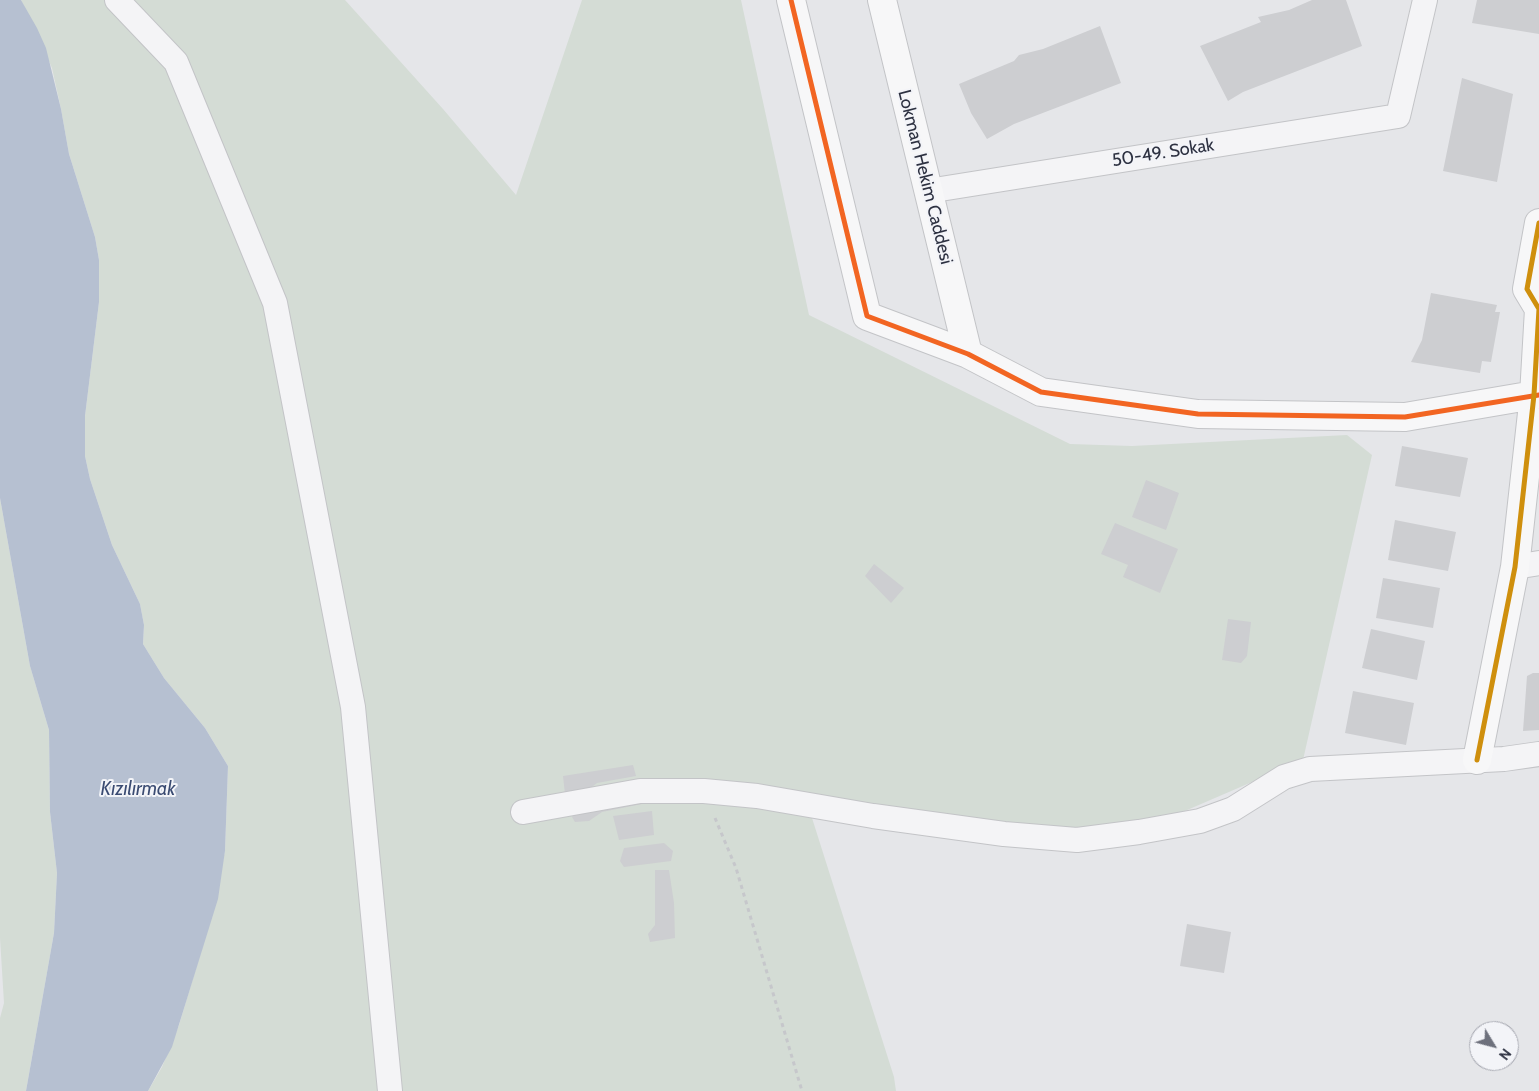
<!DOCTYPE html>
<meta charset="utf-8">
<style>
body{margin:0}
#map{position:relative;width:1539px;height:1091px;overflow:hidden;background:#e5e6e9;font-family:Cabin,sans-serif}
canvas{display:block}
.north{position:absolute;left:1469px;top:1021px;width:50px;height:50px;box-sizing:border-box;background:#f3f4f8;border:1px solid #a4a6af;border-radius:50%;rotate:127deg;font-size:14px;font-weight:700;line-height:20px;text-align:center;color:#2d3141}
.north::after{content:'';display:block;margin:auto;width:18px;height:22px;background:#6d707c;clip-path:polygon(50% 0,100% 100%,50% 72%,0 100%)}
</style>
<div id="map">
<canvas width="1539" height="1091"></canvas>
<div class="north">N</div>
</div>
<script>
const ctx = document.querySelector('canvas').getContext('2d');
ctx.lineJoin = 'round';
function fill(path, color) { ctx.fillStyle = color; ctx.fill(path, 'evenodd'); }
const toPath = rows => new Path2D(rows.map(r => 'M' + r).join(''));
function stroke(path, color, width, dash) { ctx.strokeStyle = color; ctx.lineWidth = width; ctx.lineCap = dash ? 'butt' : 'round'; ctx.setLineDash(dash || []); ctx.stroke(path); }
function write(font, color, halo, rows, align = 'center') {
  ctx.font = font + ' Cabin,sans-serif'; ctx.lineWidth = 4; ctx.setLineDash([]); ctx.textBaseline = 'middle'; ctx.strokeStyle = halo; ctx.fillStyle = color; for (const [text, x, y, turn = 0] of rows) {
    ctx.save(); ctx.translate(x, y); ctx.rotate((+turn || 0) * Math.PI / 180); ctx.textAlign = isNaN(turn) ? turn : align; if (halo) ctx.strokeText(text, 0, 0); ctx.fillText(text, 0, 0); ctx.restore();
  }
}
fill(toPath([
 [21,0,345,0,443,109,516,195,582,0,741,0,809,315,1070,444,1132,446,1347,435,1372,455,1303,760,1164,820,1071,833,806,799,894,1077,896,1091,148,1091,162,1067,179,1025,211,918,225,851,228,766,205,728,164,678,143,644,144,625,140,604,112,545,90,479,85,456,85,416,99,302,99,260,95,237,69,154,61,109,52,68],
 [0,498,30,666,49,730,50,812,57,873,54,933,26,1091,0,1091,0,1018,4,1003,0,938]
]), '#d4dcd5');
fill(toPath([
 [0,0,21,0,37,28,46,48,61,109,69,154,95,237,99,260,99,302,85,416,85,456,90,479,112,545,140,604,144,625,143,644,164,678,205,728,228,766,225,851,218,899,172,1047,148,1091,26,1091,54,933,57,873,50,812,49,730,30,666,0,498]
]), '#b6c0d1');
fill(toPath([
 [1312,0,1346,0,1362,46,1243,92,1228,101,1200,46,1261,22,1258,17,1289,10],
 [1477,0,1539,0,1539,34,1472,23],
 [1100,26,1121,83,1014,124,987,139,971,113,959,84,1014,61,1019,55,1043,49],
 [1462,78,1513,94,1497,182,1443,171],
 [1431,293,1497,305,1495,312,1500,312,1491,362,1482,361,1480,373,1411,362,1422,340],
 [1402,446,1468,458,1460,497,1395,486],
 [1146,480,1179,493,1166,530,1132,517],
 [1395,520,1456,532,1448,571,1388,560],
 [1115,523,1178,549,1160,593,1123,577,1128,565,1101,554],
 [874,564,904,588,891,603,865,576],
 [1383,578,1440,588,1433,628,1376,618],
 [1228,619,1251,622,1247,656,1241,663,1222,660],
 [1371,629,1425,641,1417,680,1362,668],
 [1533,673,1539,673,1539,730,1523,731,1527,676],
 [1353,691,1414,703,1406,745,1345,733],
 [633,765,636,776,597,783,589,789,565,794,563,776],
 [643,798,642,804,602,812,589,821,575,822,572,817,578,806],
 [652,811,654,835,619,840,613,816],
 [664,843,673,851,671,861,624,867,620,861,624,848],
 [655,870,669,870,674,903,675,938,650,942,648,934,655,925],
 [1187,924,1231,932,1224,973,1180,966]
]), '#cdced1');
const street = toPath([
 [117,0,176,62,275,303,353,707,390,1091],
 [928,191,1398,116,1425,0],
 [1515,567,1539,563],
 [523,812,640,791,704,791,757,796,873,816,1004,834,1077,840,1139,832,1200,821,1233,809,1284,777,1310,769,1504,759,1539,754]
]);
const secondary = toPath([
 [791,0,867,316,968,354,1041,392,1198,414,1405,417,1534,395],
 [882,0,968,354],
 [1477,760,1515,567,1534,395,1539,309,1527,289,1539,223]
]);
stroke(street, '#c3c4c7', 26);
stroke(secondary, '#c3c4c7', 30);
stroke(toPath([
 [715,818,736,868,802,1091]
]), '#c6c7cb', 3, [4, 4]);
stroke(street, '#f4f4f6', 24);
stroke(secondary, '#f7f7f8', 28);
stroke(toPath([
 [791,0,867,316,968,354,1041,392,1198,414,1405,417,1539,395]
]), '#f26522', 5);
stroke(toPath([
 [1477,760,1515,567,1534,395,1539,309,1527,289,1539,223]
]), '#cf8f0d', 5);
write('18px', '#2d3141', '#f3f4f8', [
 ["50-49. Sokak",1163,153,-9],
 ["Lokman Hekim Caddesi",925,177,76]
]);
write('italic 19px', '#3a4b72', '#f3f4f8', [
 ["Kızılırmak",138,789]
]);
</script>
